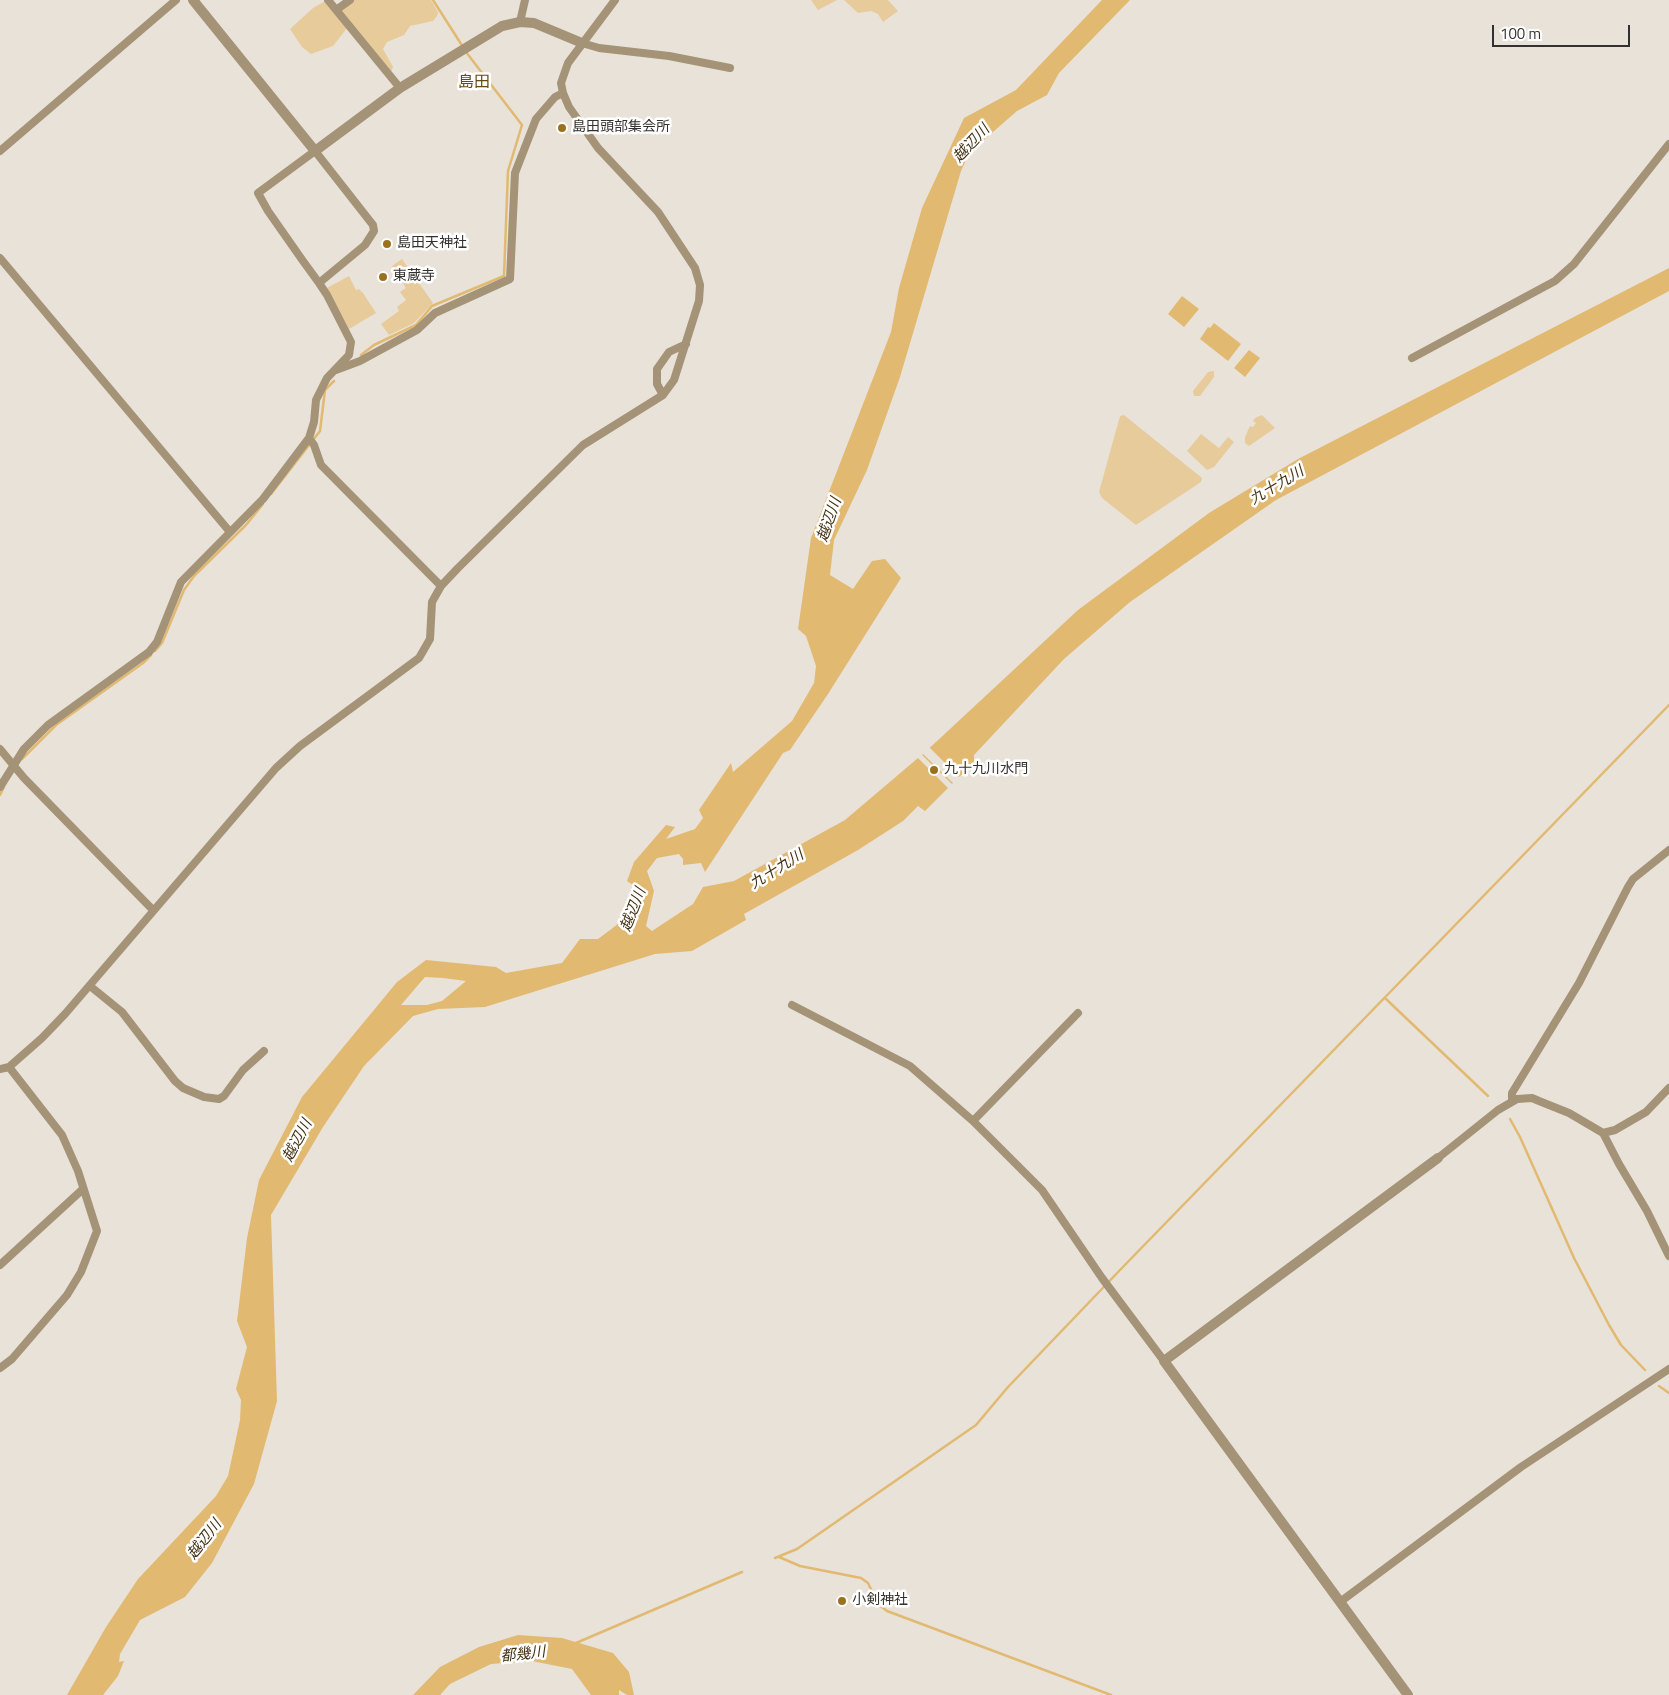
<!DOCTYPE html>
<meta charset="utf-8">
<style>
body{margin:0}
#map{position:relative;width:1669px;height:1695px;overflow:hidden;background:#e8e2d9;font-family:"Titillium Web",sans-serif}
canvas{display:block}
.scale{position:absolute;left:1492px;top:25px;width:138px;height:22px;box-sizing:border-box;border:2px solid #33312d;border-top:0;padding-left:6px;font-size:15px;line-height:18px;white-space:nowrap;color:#33312d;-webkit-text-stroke:4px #fff;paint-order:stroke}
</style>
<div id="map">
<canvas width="1669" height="1695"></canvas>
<div class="scale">100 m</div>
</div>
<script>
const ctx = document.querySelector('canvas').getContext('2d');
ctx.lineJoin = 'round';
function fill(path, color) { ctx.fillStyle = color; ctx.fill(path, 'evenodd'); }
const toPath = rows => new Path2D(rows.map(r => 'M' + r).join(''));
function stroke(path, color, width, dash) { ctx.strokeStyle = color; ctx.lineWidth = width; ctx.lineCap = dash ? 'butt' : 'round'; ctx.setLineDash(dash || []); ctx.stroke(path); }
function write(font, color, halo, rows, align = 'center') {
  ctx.font = font + ' "Titillium Web","Noto Sans JP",sans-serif'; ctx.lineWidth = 5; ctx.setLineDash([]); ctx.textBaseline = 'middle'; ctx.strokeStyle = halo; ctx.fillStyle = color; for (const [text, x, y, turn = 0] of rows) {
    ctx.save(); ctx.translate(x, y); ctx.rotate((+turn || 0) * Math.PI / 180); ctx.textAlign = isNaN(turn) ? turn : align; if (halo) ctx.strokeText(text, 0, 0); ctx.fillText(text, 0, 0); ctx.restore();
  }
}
fill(toPath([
 [355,0,431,0,438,12,437,16,433,21,410,26,404,35,387,42,383,49,393,67,391,72,370,55,371,46,347,28,333,46,311,54,302,47,290,29,313,8,325,1,331,7,347,5],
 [811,0,837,0,818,10],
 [844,0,888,0,898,11,883,22,878,14,871,11,858,13],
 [402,259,433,303,414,323,389,335,381,324,399,311,397,307,406,300,400,292,406,288,392,266],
 [349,276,356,290,359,289,363,293,376,313,349,329,327,288],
 [1214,371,1214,377,1200,396,1194,396,1193,391,1208,372],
 [1124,415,1202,478,1201,482,1136,525,1102,498,1099,492,1120,416],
 [1262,415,1275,428,1249,446,1245,443,1245,437,1250,426,1253,427,1256,423,1253,421,1255,418],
 [1201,434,1219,448,1228,437,1234,442,1214,467,1207,470,1187,451]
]), '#e8cb9a');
fill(toPath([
 [1102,0,1130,0,1059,73,1047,95,1017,111,970,152,961,171,900,377,867,470,834,540,830,575,853,589,872,561,885,559,901,578,828,694,790,750,783,753,705,872,701,863,683,865,683,859,679,854,657,858,647,871,654,891,646,926,652,931,693,904,703,887,734,881,845,820,918,758,948,788,925,811,918,806,903,821,858,850,744,914,746,920,692,951,655,954,485,1007,438,1009,413,1016,364,1066,323,1127,271,1215,277,1401,254,1484,212,1563,185,1597,140,1620,120,1654,119,1662,124,1661,118,1676,103,1695,67,1695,106,1627,138,1579,216,1496,228,1476,240,1420,241,1400,236,1389,247,1347,237,1321,247,1238,259,1180,302,1097,397,982,426,960,496,967,506,973,562,963,580,939,598,939,630,915,640,890,627,881,634,862,666,825,675,827,666,839,695,829,703,818,699,810,731,763,733,772,792,721,814,683,816,666,806,636,798,629,811,538,891,332,899,288,922,208,964,118,1016,90],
 [425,977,443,978,466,981,442,1001,427,1005,401,1005],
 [1669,268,1669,291,1276,500,1130,602,1064,659,974,755,974,762,952,784,922,755,1078,610,1209,513,1298,459],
 [1182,296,1199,309,1184,327,1168,314],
 [1214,323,1241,344,1228,361,1200,339,1208,327,1210,328],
 [1249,350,1260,358,1245,377,1234,368],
 [518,1635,562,1638,613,1653,629,1672,634,1695,627,1695,619,1690,619,1695,591,1695,572,1669,532,1661,491,1664,450,1684,440,1695,413,1695,440,1667,479,1647]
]), '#e2b971');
fill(toPath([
 [928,746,960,778,954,784,922,753]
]), '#e8e2d9');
stroke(toPath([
 [433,0,463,47],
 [361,355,374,345,416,325,432,306,504,276,508,171,522,125,466,52],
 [271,494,320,431,325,390,334,381],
 [155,651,162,643,184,590,194,576,246,525,263,504],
 [22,759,56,725,143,663,151,655],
 [0,795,4,787],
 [1386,999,1488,1096],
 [1510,1119,1520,1137,1574,1258,1609,1325,1621,1345,1645,1370],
 [1659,1386,1669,1393],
 [779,1557,800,1566,861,1578,868,1583,878,1604,887,1611,1111,1695],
 [775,1558,797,1549,976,1425,1008,1387,1120,1270,1669,705],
 [576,1643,742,1572]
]), '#e2b971', 2.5);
stroke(toPath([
 [328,0,400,88],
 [336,10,350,0],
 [520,22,525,0],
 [582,43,599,48,669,56,730,68],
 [0,151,176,0],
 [0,258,230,532],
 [1412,358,1555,281,1574,264,1669,144],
 [336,370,360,361,417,330,435,313,510,279,515,173,536,119,555,97,563,93],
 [663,395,657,384,657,369,669,352,686,344],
 [309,438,314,445,321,465,441,586],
 [0,749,24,778,152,909],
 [0,787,24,749,48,725,149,652,157,642,181,582,263,499,309,438,314,422,316,400,327,378,349,355,351,342,327,295,319,283,303,261,268,211,258,193,315,151,373,225,374,231,365,245,319,283],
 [90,986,122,1012,175,1081,183,1088,204,1097,219,1099,224,1096,243,1070,264,1051],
 [792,1005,910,1066,973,1121,1042,1190,1102,1278,1164,1361],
 [0,1069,9,1067,42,1038,65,1014,276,768,300,746,419,658,430,639,432,602,441,586,458,568,583,445,663,395,674,380,699,301,700,285,695,268,658,212,598,148,569,107,563,93,561,83,568,63,615,0],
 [1512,1101,1512,1093,1579,983,1628,887,1633,879,1669,850],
 [973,1121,1078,1013],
 [1603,1133,1619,1164,1647,1211,1669,1256],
 [1438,1158,1498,1110,1517,1099,1532,1098,1539,1101,1569,1113,1603,1133,1615,1130,1646,1112,1669,1088],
 [0,1265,83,1189],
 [0,1368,12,1359,67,1295,81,1272,97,1231,78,1171,62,1135,9,1067],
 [1340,1602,1521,1467,1669,1369]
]), '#a49376', 8);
stroke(toPath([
 [193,0,315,151,400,88,502,26,520,22,534,23,582,43],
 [1408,1695,1164,1361,1438,1158]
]), '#a49376', 10);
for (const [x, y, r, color] of [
 [562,128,5,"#9b711f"],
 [387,244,5,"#9b711f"],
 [383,277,5,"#9b711f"],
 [934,770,5,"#9b711f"],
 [842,1601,5,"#9b711f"]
]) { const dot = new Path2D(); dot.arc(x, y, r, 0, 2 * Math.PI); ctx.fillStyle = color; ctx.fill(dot); stroke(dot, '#fff', 2); }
write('14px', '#33312d', '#fff', [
 ["島田頭部集会所",572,128],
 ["島田天神社",397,244],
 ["東蔵寺",393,277],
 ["九十九川水門",944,770],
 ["小剣神社",852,1601]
], 'left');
write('italic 15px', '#433112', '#fff', [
 ["越辺川",972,144,-47],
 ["九十九川",1277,486,-31],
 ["越辺川",830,520,-71],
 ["九十九川",777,870,-32],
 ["越辺川",634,910,-69],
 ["越辺川",298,1141,-62],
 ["越辺川",205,1540,-52],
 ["都幾川",523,1655,-6]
]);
write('16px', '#674a12', '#fff', [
 ["島田",474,83]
]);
</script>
